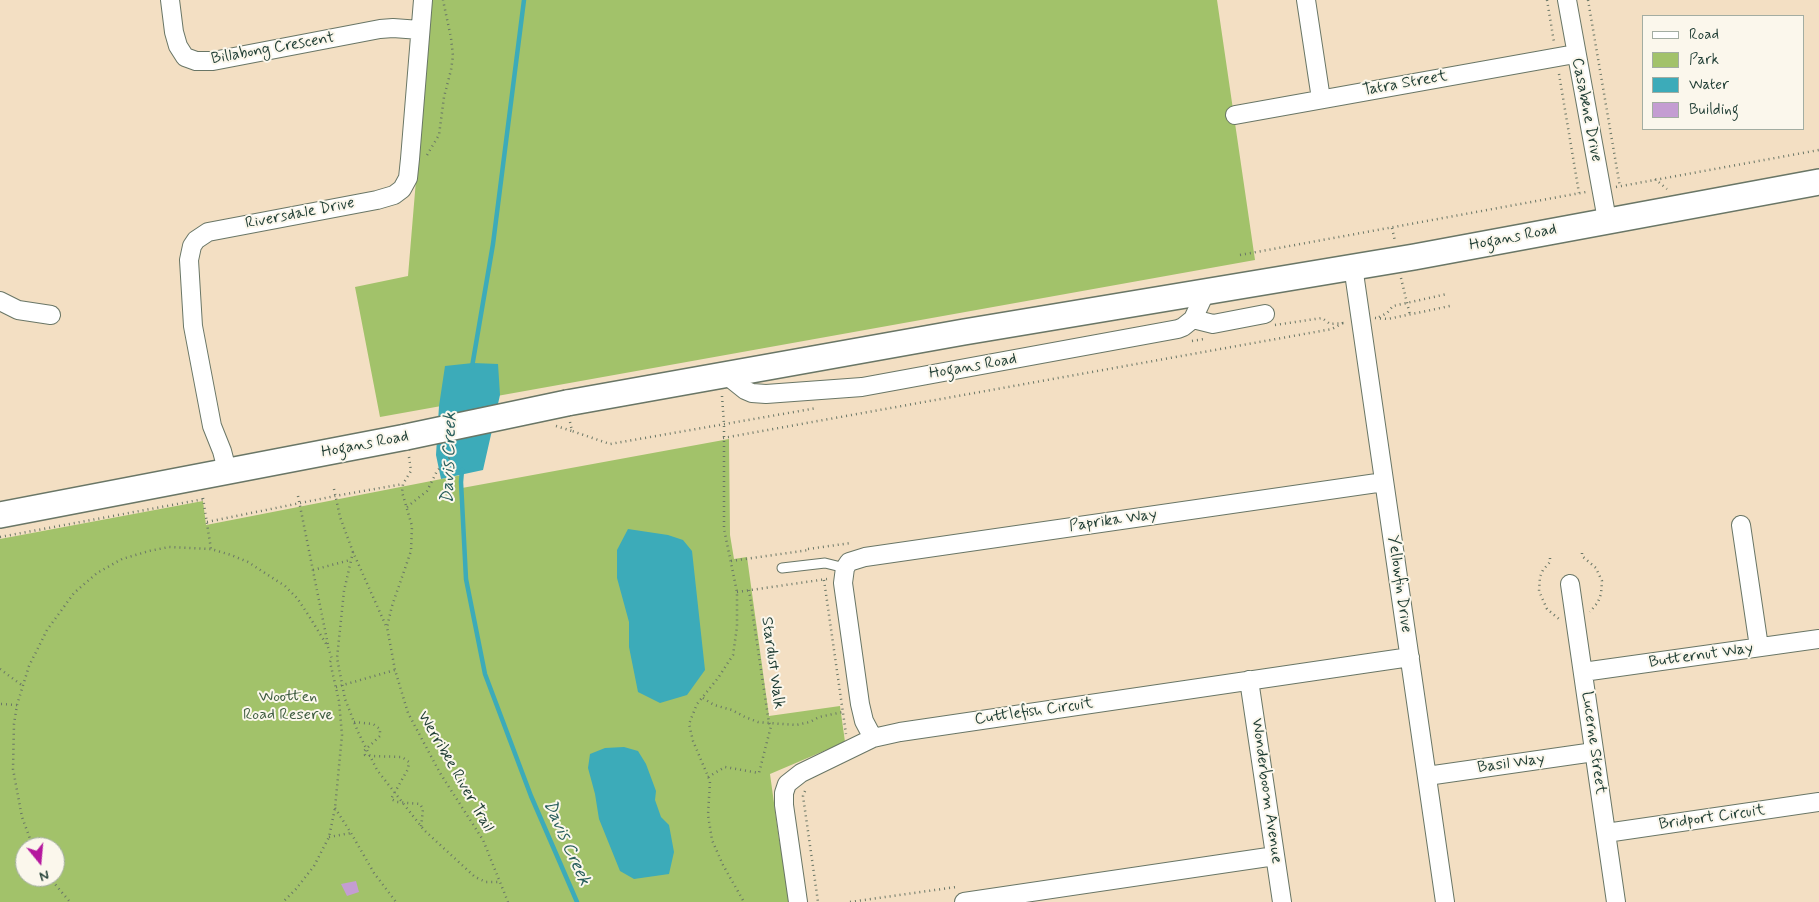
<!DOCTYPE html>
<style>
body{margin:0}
#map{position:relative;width:1819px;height:902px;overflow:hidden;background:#f3dfc3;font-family:Mynerve,sans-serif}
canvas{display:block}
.legend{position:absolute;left:1642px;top:15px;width:162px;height:115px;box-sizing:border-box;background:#fbf7ec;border:1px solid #a3ada2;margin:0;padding:6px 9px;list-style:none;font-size:15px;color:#1f3d34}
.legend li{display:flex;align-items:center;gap:10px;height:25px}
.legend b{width:25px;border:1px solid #a3ada2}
.north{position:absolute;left:15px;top:837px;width:50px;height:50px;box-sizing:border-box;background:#fbf7ec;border:1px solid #a3ada2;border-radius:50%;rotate:163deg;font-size:14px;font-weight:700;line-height:20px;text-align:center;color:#1f3d34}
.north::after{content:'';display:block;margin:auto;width:18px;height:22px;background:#b5179e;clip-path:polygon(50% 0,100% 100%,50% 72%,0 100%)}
</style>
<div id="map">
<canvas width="1819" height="902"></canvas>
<ul class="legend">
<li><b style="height:6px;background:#fff"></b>Road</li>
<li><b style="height:14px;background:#a2c26a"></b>Park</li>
<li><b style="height:14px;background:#3cabb9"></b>Water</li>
<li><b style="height:14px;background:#c49dd2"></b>Building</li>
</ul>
<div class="north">N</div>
</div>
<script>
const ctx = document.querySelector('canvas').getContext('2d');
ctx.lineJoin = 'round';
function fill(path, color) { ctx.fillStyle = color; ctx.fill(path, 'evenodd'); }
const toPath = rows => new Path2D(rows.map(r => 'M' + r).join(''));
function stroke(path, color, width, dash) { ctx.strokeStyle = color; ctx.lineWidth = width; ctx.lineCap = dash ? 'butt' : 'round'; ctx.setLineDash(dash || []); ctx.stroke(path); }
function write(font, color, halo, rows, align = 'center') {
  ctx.font = font + ' Mynerve,sans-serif'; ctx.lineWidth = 4; ctx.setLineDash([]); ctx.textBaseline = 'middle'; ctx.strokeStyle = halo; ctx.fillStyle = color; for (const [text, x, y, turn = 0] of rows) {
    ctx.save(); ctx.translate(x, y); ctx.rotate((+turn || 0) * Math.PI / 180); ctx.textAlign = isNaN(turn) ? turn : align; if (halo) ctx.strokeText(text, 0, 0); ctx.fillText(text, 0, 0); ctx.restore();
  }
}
fill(toPath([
 [431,0,1217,0,1255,260,380,417,355,287,408,276],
 [729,439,730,535,734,559,747,557,769,716,840,706,845,742,770,774,779,839,793,902,0,902,0,539,203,501,206,525,462,475,462,488],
 [25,847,55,847,55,877,25,877]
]), '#a2c26a');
fill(toPath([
 [473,363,498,364,500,395,483,470,441,479,436,455,439,406,445,366],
 [628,529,668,535,683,540,692,551,705,670,687,695,660,703,638,692,629,647,629,622,617,578,617,550],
 [624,747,638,751,646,764,656,791,655,800,661,817,669,825,674,852,669,874,634,879,620,871,599,819,595,794,588,768,590,754,605,748]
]), '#3cabb9');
stroke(toPath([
 [472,367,493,244,524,0],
 [462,470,461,482,466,579,485,674,531,796,577,902]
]), '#3cabb9', 4.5);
fill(toPath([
 [356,881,359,892,347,896,341,884]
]), '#c49dd2');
const lane = toPath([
 [782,568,825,563,845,568]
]);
const street = toPath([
 [170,0,174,32,178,46,185,57,196,61,213,61,380,29,393,28,420,30],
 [1306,0,1321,99],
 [1567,0,1607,220],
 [1235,115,1575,54],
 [1353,266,1445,902],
 [0,301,18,310,51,315],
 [1193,319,1213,324,1265,314],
 [725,374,745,390,752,393,766,394,862,387,1178,329,1183,327,1193,319,1206,291],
 [227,470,222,451,212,426,193,326,189,260,192,246,196,240,208,232,377,200,394,195,402,189,408,178,410,159,423,0],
 [1741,525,1759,647],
 [1570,584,1616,902],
 [1583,672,1819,639],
 [1249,680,1282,902],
 [873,738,864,721,860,704,843,583,845,568,849,562,865,557,1384,482],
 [1427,776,1594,752],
 [1606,833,1819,802],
 [798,902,784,805,784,793,787,784,801,773,873,738,900,732,1410,657],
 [964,902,1275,856]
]);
const secondary = toPath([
 [567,403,964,332,1414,257,1819,182],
 [0,515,406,437]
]);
stroke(lane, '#697666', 11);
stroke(street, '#697666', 20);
stroke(secondary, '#697666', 28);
stroke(toPath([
 [1547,0,1554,42],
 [1588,0,1620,187],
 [1559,74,1579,193],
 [427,155,439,135,444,97,451,70,453,56,451,38,443,0],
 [1655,179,1667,189],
 [1616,187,1819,150],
 [1392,228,1395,241],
 [1240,255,1586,192],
 [1401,278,1410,315],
 [1379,317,1387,313,1393,306,1447,294],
 [1375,318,1388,319,1450,306],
 [1275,325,1322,318,1330,324,1345,323],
 [1192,341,1204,339],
 [722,396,724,424,724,529,737,592,737,627,733,655,718,678,697,704,689,724,693,741,710,781,708,815,712,840,723,865,744,902],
 [570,422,572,431,610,444,817,408],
 [723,438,1332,329,1343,323],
 [409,457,411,471,403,484,402,492,412,526,411,551,392,606,387,627,395,670,408,713,440,773,483,840,508,902],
 [334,489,340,517,353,552,386,626],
 [298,496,328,645],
 [203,498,211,549],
 [407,507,427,491,437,471,455,452,454,445],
 [207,522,335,496,403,484],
 [0,537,204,499],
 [808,549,851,543],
 [353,552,344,591,337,658,345,699,358,732,377,770,424,830,475,877,486,882,500,882],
 [1582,553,1582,556,1596,568,1602,581,1601,594,1598,602,1590,612],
 [1550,558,1550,562,1543,570,1540,577,1539,591,1547,609,1559,619],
 [731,561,809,550],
 [313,570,350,560],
 [824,580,846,734],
 [737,592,827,579],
 [0,669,23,686],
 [336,687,395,670],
 [703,698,714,705,732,710,745,717,758,722,769,723,796,725,810,722,819,717,843,712],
 [1,704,17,705],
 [354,722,373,724,380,729,380,736,364,751,365,755,371,756,402,757,409,762,408,769,391,799,397,802,420,804,423,809,421,827],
 [708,777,725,767,759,773,771,726,769,723,749,590],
 [805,791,803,796,818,902],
 [335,808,351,833,374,873,396,902],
 [329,837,351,833],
 [33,847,22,817,13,769,14,724,17,705,29,666,47,630,74,593,97,573,122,559,149,551,169,547,211,549,231,555,248,562,285,586,297,598,309,616,328,647,332,659,330,662,339,701,342,735,335,808,329,837,314,866,296,889,283,902],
 [49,877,70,902],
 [850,902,956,887]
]), '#697666', 2.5, [1, 4]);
stroke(lane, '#fff', 9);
stroke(street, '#fff', 18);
stroke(secondary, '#fff', 25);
const secondaryBridge = toPath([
 [406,437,567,403]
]);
stroke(secondaryBridge, '#697666', 28, []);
stroke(toPath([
 [556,426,572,431]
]), '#697666', 2.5, [1, 4]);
stroke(secondaryBridge, '#fff', 25);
write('16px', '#1f3d34', '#fbf7ec', [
 ["Billabong Crescent",273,49,-10],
 ["Tatra Street",1405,84,-10],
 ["Casabene Drive",1586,110,79],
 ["Riversdale Drive",300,214,-11],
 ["Hogans Road",1513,238,-11],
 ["Hogans Road",973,367,-10],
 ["Hogans Road",365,445,-11],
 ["Paprika Way",1113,521,-8],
 ["Yellowfin Drive",1399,584,82],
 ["Butternut Way",1701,656,-8],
 ["Stardust Walk",772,663,82],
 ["Cuttlefish Circuit",1034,712,-8],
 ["Lucerne Street",1593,743,82],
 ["Basil Way",1511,764,-8],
 ["Werribee River Trail",455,772,60],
 ["Wonderboom Avenue",1266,791,82],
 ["Bridport Circuit",1712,818,-8]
]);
write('16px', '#405e42', '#fbf7ec', [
 ["Wootten",288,698],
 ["Road Reserve",288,716]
]);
write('italic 18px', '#285e5c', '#fbf7ec', [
 ["Davis Creek",450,458,-88],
 ["Davis Creek",566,843,66]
]);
</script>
